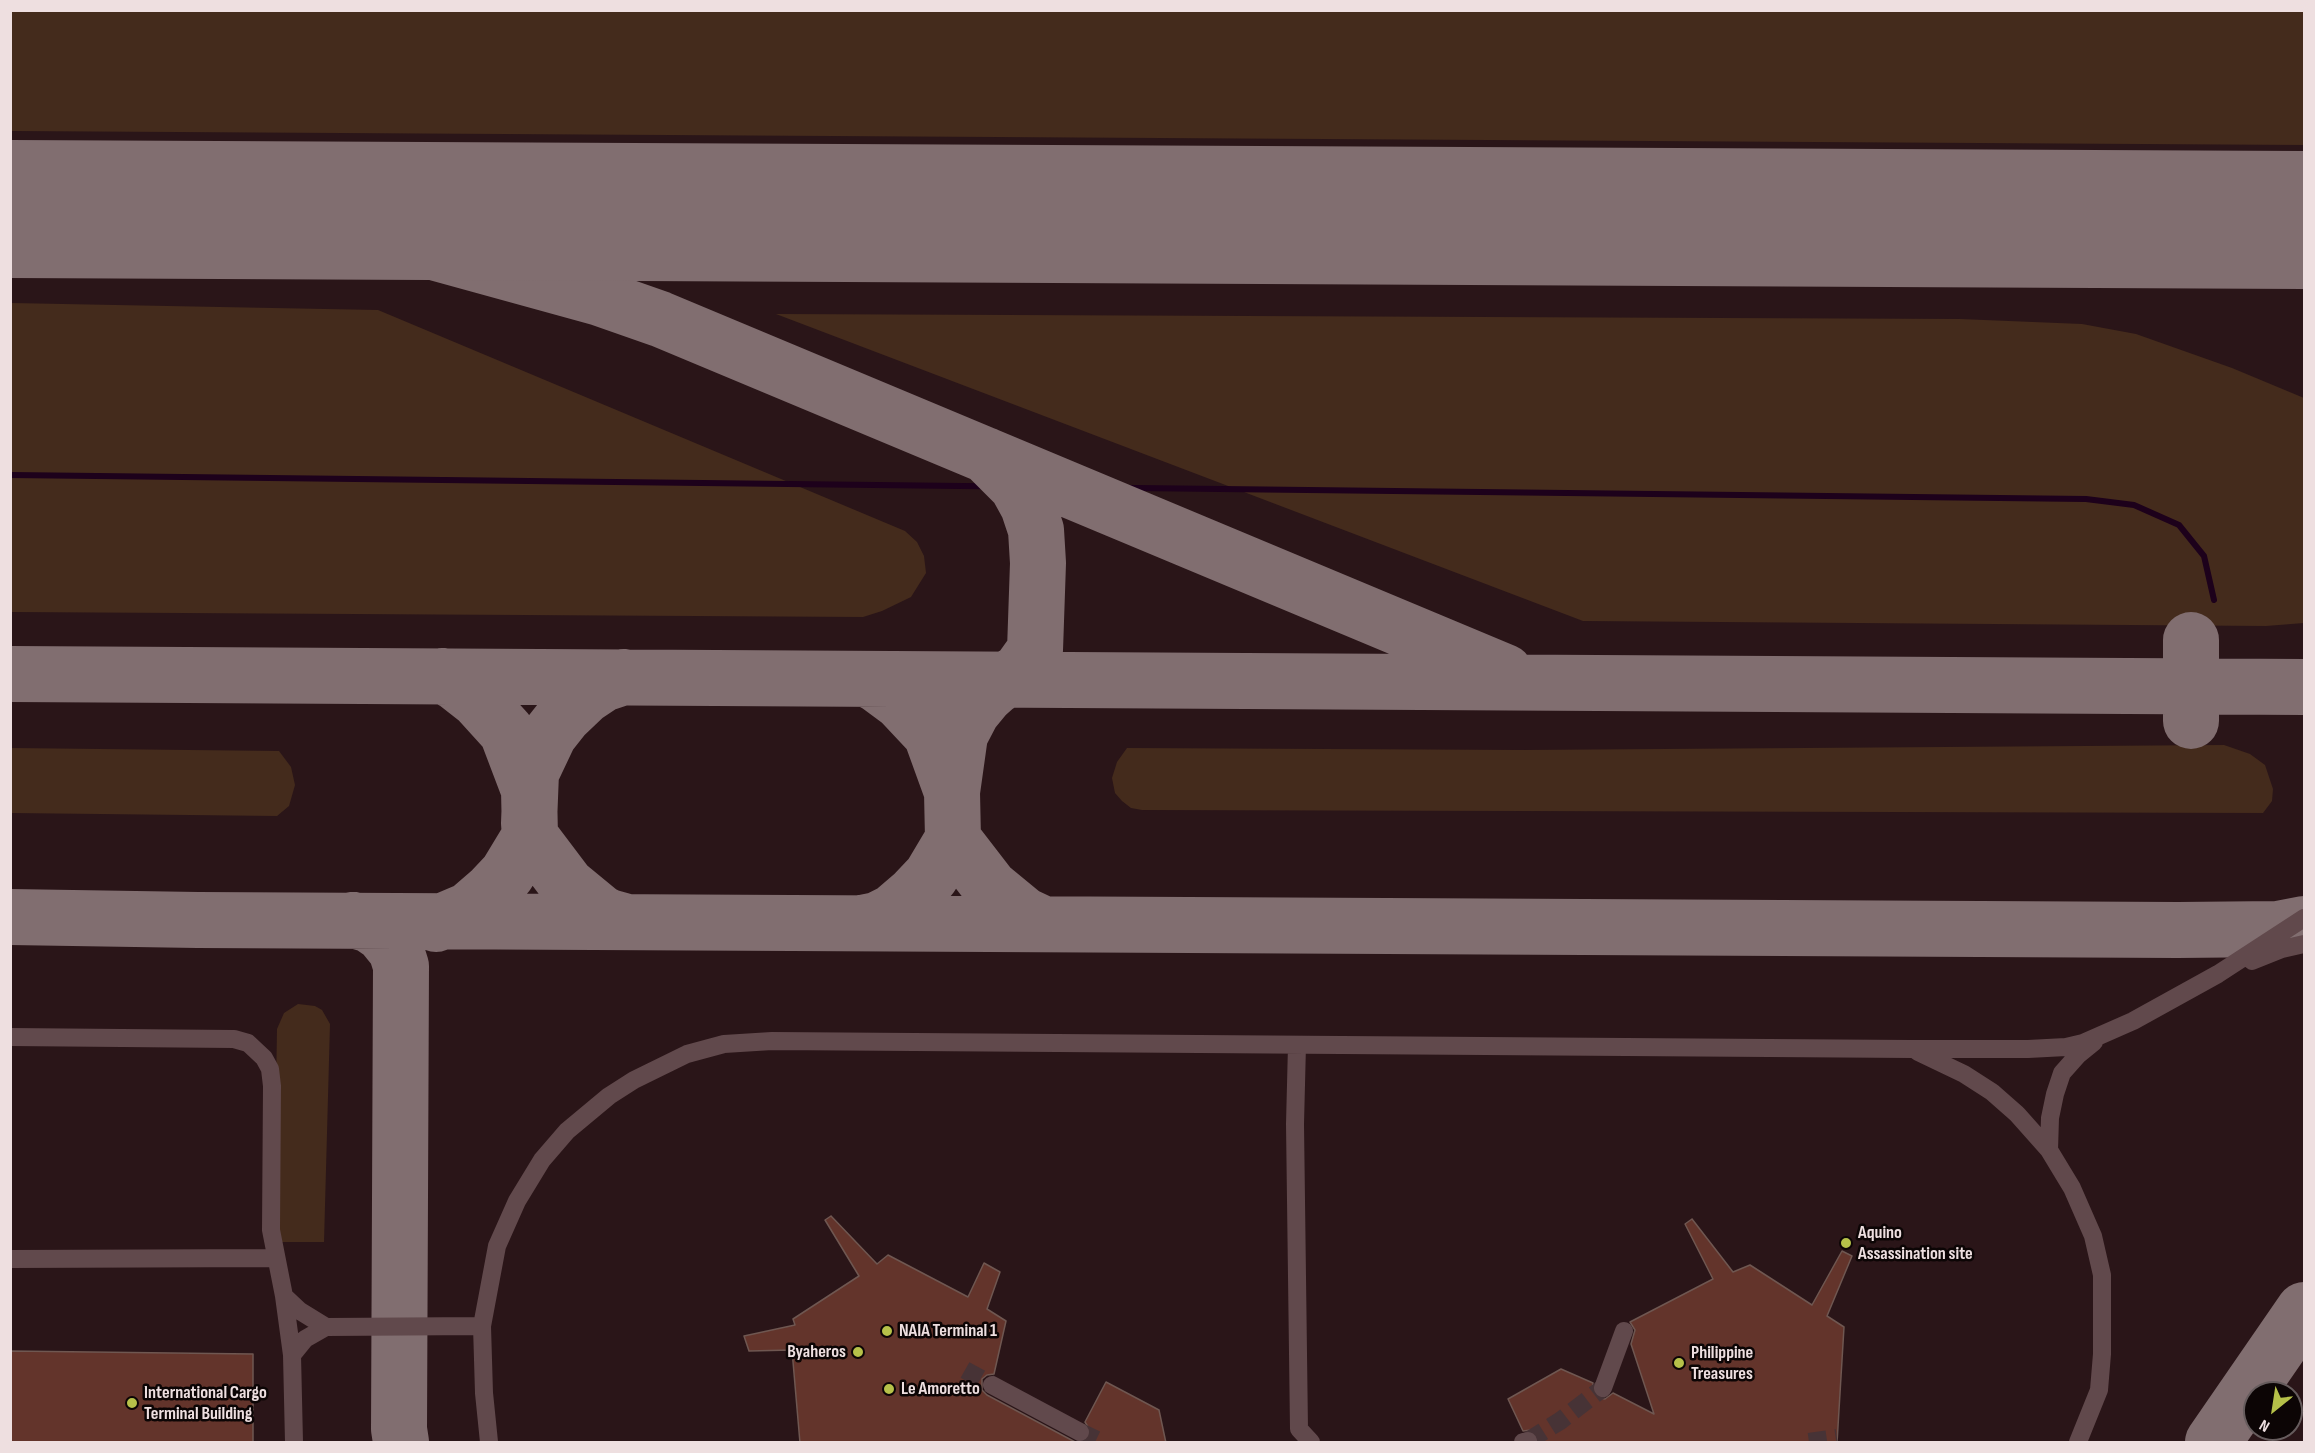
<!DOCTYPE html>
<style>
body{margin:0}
#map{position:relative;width:2315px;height:1453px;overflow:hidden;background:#2a1518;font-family:"Sofia Sans Condensed",sans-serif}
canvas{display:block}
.frame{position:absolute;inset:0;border:12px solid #eedfe0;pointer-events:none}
.north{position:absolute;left:2243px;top:1381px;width:60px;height:60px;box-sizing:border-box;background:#0c0505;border:2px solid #665c5d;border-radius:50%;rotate:210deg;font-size:16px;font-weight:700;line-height:24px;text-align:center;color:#eedfe0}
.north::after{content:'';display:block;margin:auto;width:21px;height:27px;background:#b6c149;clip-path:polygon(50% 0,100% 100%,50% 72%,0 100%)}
</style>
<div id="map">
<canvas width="2315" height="1453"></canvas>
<div class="frame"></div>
<div class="north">N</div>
</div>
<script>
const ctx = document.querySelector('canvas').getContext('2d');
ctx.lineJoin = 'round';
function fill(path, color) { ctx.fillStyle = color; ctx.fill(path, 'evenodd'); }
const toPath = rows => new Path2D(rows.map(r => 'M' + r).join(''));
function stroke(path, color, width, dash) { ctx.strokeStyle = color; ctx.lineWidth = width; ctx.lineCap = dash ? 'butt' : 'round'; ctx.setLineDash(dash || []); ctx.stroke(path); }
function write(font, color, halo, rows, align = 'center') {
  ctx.font = font + ' "Sofia Sans Condensed",sans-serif'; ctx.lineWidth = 5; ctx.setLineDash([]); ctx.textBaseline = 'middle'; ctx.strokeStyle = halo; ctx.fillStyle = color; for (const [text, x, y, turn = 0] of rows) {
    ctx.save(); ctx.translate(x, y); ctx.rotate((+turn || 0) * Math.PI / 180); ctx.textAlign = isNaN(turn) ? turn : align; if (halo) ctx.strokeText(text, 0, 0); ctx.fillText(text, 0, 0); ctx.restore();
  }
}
fill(toPath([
 [11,10,2304,11,2304,145,11,131],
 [11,303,378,310,905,531,917,542,924,556,926,573,911,597,882,611,863,617,11,612],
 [776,314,1960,319,2082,324,2136,334,2232,368,2304,398,2304,623,2266,626,1583,621],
 [2224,745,2250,754,2265,765,2273,789,2272,801,2263,813,1142,810,1131,808,1122,801,1115,793,1112,778,1117,762,1127,748,1523,750],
 [11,748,279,751,291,767,295,785,289,806,277,816,11,813],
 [298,1004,315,1006,322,1010,330,1024,324,1242,275,1242,274,1215,277,1029,284,1013]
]), '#442b1c');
stroke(toPath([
 [10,475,2086,499,2134,505,2179,525,2204,556,2214,600]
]), '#1d011b', 6);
stroke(toPath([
 [216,210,433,252,600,298,660,319,1505,672],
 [2251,220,2304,230],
 [986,455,1017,486,1028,506,1036,530,1038,563,1035,650,1020,671,995,687,986,695,972,712,960,735,952,792,953,839,990,887,1024,915,1041,923],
 [2191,640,2191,721],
 [10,674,2304,687],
 [624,677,603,684,585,696,564,716,549,735,531,773,529,823,530,836,567,885,601,913,609,917,627,922],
 [10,917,198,920,2178,930,2278,929,2304,924],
 [353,920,370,925,383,934,396,950,401,966,399,1429,401,1442],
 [862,923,877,920,893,912,914,894,931,876,953,839,952,792,931,734,901,702,878,685,867,679],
 [436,924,469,910,491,891,507,874,530,836,529,790,507,732,478,700,455,682,443,676],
 [2213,1442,2304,1310]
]), '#816e70', 56);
stroke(toPath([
 [10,209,2304,220]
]), '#816e70', 138);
const building = toPath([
 [831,1216,877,1264,888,1255,968,1297,984,1263,1000,1272,987,1309,1006,1321,994,1374,987,1375,982,1379,982,1390,987,1395,1077,1443,800,1443,792,1350,749,1351,744,1336,795,1325,793,1319,859,1276,825,1220,831,1216],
 [1692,1219,1733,1272,1750,1265,1812,1305,1842,1251,1852,1256,1827,1316,1844,1327,1837,1443,1539,1443,1536,1433,1531,1430,1523,1431,1508,1399,1561,1369,1593,1383,1592,1390,1599,1398,1605,1399,1613,1393,1654,1414,1631,1344,1635,1330,1630,1322,1713,1279,1685,1224,1692,1219],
 [10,1351,253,1354,253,1443,10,1443,10,1351],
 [1106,1382,1159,1410,1166,1443,1083,1443,1090,1438,1091,1432,1085,1422,1106,1382]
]);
fill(building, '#63342b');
stroke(building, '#6f5751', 1.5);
stroke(toPath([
 [965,1370,992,1385],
 [1080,1432,1101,1442],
 [1528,1441,1560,1421,1603,1388],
 [1809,1442,1837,1438]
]), '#473336', 18, [18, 9]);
stroke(toPath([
 [2252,961,2282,949,2304,944],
 [10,1037,234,1039,248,1043,264,1058,270,1069,272,1086,271,1230,284,1296,300,1311,326,1327,482,1326],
 [1297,1045,1295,1124,1299,1429,1311,1442],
 [1918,1052,1964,1074,1992,1092,2017,1114,2049,1150,2072,1188,2093,1236,2102,1275,2102,1354,2099,1390,2078,1442],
 [2049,1150,2050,1118,2055,1094,2062,1073,2078,1055,2094,1042],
 [10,1259,276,1258],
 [284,1296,292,1355],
 [992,1385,1080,1432],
 [1603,1388,1624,1331],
 [294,1442,292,1355,305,1339,326,1327],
 [489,1442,484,1393,482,1326,497,1246,517,1201,542,1160,567,1131,609,1096,634,1080,687,1054,724,1044,772,1041,1911,1049,2028,1049,2066,1047,2083,1043,2133,1021,2218,974,2304,918],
 [1523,1442,1528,1441]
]), '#61494c', 18);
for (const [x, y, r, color] of [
 [1846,1243,6,"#b6c149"],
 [887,1331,6,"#b6c149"],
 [858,1352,6,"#b6c149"],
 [1679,1363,6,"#b6c149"],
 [889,1389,6,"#b6c149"],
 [132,1403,6,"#b6c149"]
]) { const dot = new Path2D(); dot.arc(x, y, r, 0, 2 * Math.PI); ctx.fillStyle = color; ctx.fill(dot); stroke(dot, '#0c0505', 2); }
write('bold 18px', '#eedfe0', '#0c0505', [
 ["Aquino",1858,1233],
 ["Assassination site",1858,1254],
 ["NAIA Terminal 1",899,1331],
 ["Byaheros",846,1352,"right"],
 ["Philippine",1691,1353],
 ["Treasures",1691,1374],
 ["Le Amoretto",901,1389],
 ["International Cargo",144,1393],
 ["Terminal Building",144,1414]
], 'left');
</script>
